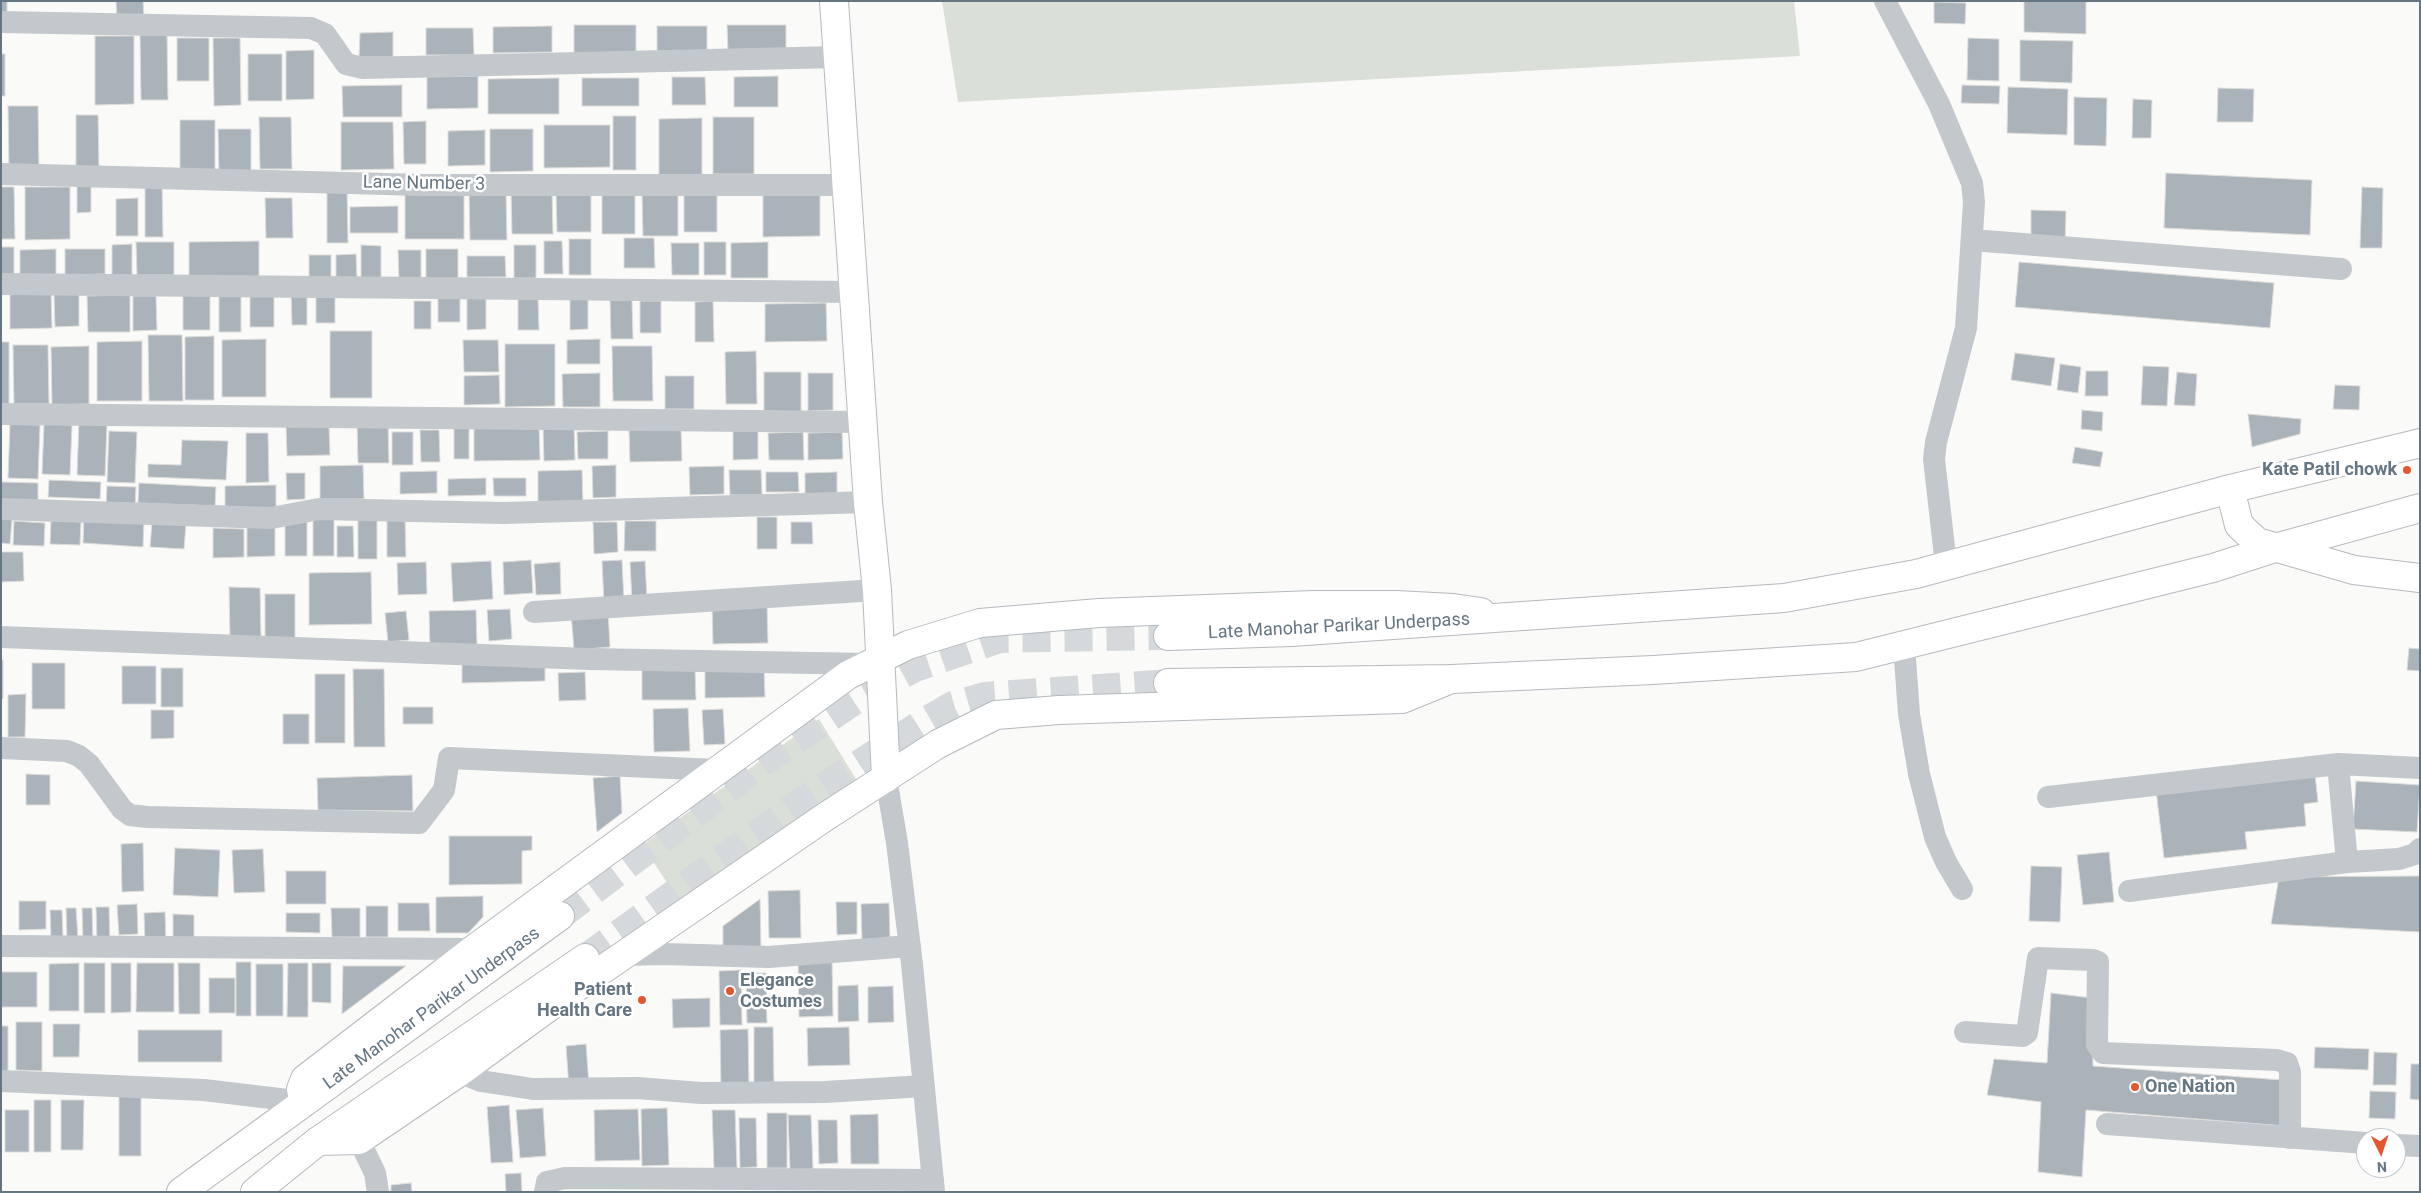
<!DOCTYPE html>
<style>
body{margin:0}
#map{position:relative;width:2421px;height:1193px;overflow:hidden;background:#fafaf8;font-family:Roboto,sans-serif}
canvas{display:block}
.frame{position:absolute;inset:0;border:2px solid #657683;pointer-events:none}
.north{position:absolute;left:2356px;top:1128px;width:50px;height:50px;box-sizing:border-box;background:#fff;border:1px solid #c1c8cd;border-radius:50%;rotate:176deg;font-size:14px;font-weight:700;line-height:20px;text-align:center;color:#657683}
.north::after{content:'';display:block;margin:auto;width:18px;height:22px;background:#e4572e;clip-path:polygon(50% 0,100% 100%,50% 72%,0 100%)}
</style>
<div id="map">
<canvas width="2421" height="1193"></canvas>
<div class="frame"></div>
<div class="north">N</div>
</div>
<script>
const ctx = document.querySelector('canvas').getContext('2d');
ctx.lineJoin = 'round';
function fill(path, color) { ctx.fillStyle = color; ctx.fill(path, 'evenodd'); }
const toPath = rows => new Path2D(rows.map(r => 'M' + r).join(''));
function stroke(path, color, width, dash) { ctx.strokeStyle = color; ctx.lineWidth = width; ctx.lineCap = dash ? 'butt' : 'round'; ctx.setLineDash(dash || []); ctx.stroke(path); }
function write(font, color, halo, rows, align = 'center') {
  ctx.font = font + ' Roboto,sans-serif'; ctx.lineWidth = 5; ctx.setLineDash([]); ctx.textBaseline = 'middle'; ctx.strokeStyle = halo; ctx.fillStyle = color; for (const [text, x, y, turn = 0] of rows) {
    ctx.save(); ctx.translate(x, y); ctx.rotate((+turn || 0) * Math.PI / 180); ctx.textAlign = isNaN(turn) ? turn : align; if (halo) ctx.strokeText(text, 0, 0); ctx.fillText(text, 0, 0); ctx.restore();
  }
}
fill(toPath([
 [942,1,1794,1,1800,56,958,102],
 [819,719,864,792,684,908,642,845]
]), '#dadfd7');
const building = toPath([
 [1,1,7,1,7,12,1,12,1,1],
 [116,1,143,1,144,18,117,18,116,1],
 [2024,1,2086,1,2086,34,2024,32,2024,1],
 [1934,2,1966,3,1965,24,1934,23,1934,2],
 [574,25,636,25,636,55,574,55,574,25],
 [727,25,786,25,786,53,728,53,727,25],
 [552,26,552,52,493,53,493,27,552,26],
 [657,26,707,26,707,51,657,51,657,26],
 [426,28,473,28,474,55,426,55,426,28],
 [393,32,393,57,359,57,360,33,393,32],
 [167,34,168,100,141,100,140,35,167,34],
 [95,36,134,36,134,104,95,105,95,36],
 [177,38,209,38,209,81,177,81,177,38],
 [213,38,240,38,241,105,214,106,213,38],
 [1968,38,1999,39,1999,81,1967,80,1968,38],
 [2020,40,2073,41,2072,83,2020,81,2020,40],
 [314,50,314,99,286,100,286,51,314,50],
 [1,54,5,54,5,96,1,96,1,54],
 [248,54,282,54,282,101,248,101,248,54],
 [478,76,478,108,427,109,427,77,478,76],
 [778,76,778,107,734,107,734,77,778,76],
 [672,77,705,77,706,105,672,105,672,77],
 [559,78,559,114,488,114,488,79,559,78],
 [582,78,639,78,639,106,582,106,582,78],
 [402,85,402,117,343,117,342,86,402,85],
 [1962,85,2000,86,1999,104,1961,103,1962,85],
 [2008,87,2068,89,2067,135,2007,133,2008,87],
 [2218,88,2254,89,2253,122,2217,122,2218,88],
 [2074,97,2107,98,2106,146,2074,145,2074,97],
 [2133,99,2152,100,2151,138,2132,138,2133,99],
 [8,106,38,106,39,170,9,170,8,106],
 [76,115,98,115,99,170,76,170,76,115],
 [613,116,636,116,636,170,613,170,613,116],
 [259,117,291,117,292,169,260,169,259,117],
 [713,117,754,117,754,174,713,174,713,117],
 [702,118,702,175,659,175,659,119,702,118],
 [180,120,215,120,215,175,180,175,180,120],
 [426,121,426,164,404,164,403,122,426,121],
 [341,122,393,122,394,169,341,170,341,122],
 [544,125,610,125,610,167,544,168,544,125],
 [218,129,251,129,251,174,219,174,218,129],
 [490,129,533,129,533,171,490,172,490,129],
 [485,130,485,165,448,166,448,131,485,130],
 [2166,173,2312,180,2310,235,2164,228,2166,173],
 [145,182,162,182,163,237,145,237,145,182],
 [77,185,91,186,91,212,77,213,77,185],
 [1,187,14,187,15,239,1,239,1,187],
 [25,187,70,187,70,239,25,240,25,187],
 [2362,187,2383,188,2382,248,2360,248,2362,187],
 [327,190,347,190,348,243,327,243,327,190],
 [552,190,553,234,512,234,511,191,552,190],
 [556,191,591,191,591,232,557,232,556,191],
 [469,193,506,193,507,240,470,240,469,193],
 [602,193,635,193,635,234,602,234,602,193],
 [642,193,678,193,678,236,643,236,642,193],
 [405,194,464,194,464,239,405,239,405,194],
 [684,194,717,194,717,232,684,232,684,194],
 [820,194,820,236,763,237,763,195,820,194],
 [138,198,138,236,116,236,116,199,138,198],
 [265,198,292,198,293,238,266,238,265,198],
 [398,206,398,233,350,233,350,207,398,206],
 [2031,210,2066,211,2065,242,2031,241,2031,210],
 [624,238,654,238,655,268,624,268,624,238],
 [569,239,591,239,591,275,569,275,569,239],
 [259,241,259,281,189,281,189,242,259,241],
 [544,241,562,241,563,274,544,274,544,241],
 [136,242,174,242,174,275,137,275,136,242],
 [704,242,726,242,726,275,704,275,704,242],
 [768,242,768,278,731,278,731,243,768,242],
 [671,243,699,243,699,275,672,275,671,243],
 [132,244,132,278,112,279,112,245,132,244],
 [361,245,381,246,381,283,361,283,361,245],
 [514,245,536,245,536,278,514,278,514,245],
 [1,247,14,247,14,281,1,281,1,247],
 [56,249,56,279,20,280,20,250,56,249],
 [65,249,105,249,105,274,65,275,65,249],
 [426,249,458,249,458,278,426,279,426,249],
 [398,250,421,250,421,279,399,280,398,250],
 [356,254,357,280,336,280,336,255,356,254],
 [309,255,331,255,331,282,309,282,309,255],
 [467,256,505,256,506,277,467,277,467,256],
 [2019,262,2274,283,2270,328,2015,307,2019,262],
 [250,292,274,292,274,327,250,327,250,292],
 [10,293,51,293,52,328,10,329,10,293],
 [54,293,79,293,79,326,55,327,54,293],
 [241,293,241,332,219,332,219,294,241,293],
 [460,293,460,322,438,322,438,294,460,293],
 [183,294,210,294,210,330,183,330,183,294],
 [291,294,307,294,307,325,292,325,291,294],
 [316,294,335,294,335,323,316,323,316,294],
 [467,294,486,294,486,329,467,330,467,294],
 [130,295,130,332,88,332,87,296,130,295],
 [133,296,156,296,157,330,133,331,133,296],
 [570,296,588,296,588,329,570,330,570,296],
 [518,299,538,299,539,330,518,330,518,299],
 [610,300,632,300,633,339,611,339,610,300],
 [414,301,431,301,431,329,414,329,414,301],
 [640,301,661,301,661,333,640,333,640,301],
 [713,301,714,342,695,342,695,302,713,301],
 [826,303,827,341,765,342,765,304,826,303],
 [330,331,372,331,372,398,330,398,330,331],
 [148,335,182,335,183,401,149,401,148,335],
 [214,336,214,400,185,400,185,337,214,336],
 [266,339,266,397,222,397,222,340,266,339],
 [600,339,600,364,567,364,567,340,600,339],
 [463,340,498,340,499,372,464,372,463,340],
 [142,341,142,401,97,401,97,342,142,341],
 [1,342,9,342,9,407,1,407,1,342],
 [505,344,555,344,555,406,505,407,505,344],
 [13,345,48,345,49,404,14,404,13,345],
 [89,346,89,404,52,405,51,347,89,346],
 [612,346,652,346,653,401,613,401,612,346],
 [756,351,757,404,726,404,725,352,756,351],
 [2015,353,2055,358,2051,386,2011,380,2015,353],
 [2060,364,2081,367,2078,393,2057,390,2060,364],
 [2143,366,2169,367,2167,406,2141,405,2143,366],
 [2086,371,2108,371,2108,396,2085,396,2086,371],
 [764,372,801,372,801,414,764,414,764,372],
 [2177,372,2197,374,2195,406,2174,405,2177,372],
 [600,373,600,407,563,407,562,374,600,373],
 [808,373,833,373,833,410,808,411,808,373],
 [499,375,500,404,464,405,464,376,499,375],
 [665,376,694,376,694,409,665,409,665,376],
 [2335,385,2360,386,2359,410,2333,409,2335,385],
 [2082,410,2103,412,2102,431,2081,429,2082,410],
 [2248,414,2301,419,2300,434,2252,447,2248,414],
 [79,422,107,423,105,476,77,475,79,422],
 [388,422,389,463,358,463,357,423,388,422],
 [10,424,40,425,38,479,8,478,10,424],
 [44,424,72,425,70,475,42,474,44,424],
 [469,424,469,459,454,459,454,425,469,424],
 [329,425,330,455,287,456,286,426,329,425],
 [539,425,540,460,474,461,474,427,539,425],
 [574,426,575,460,544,461,543,427,574,426],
 [681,429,682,461,630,462,629,430,681,429],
 [420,430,439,430,440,462,421,462,420,430],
 [758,430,758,459,733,460,733,431,758,430],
 [109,431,137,432,135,483,107,482,109,431],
 [608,431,608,459,578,459,577,432,608,431],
 [392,432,413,432,413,465,392,465,392,432],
 [803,432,804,460,769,460,768,433,803,432],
 [842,432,843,459,808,460,808,433,842,432],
 [246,433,268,433,269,482,246,483,246,433],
 [182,440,228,441,226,480,148,477,148,464,181,465,182,440],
 [2075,447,2103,452,2100,467,2072,463,2075,447],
 [363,465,364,499,320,499,320,466,363,465],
 [616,465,616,497,593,498,592,466,616,465],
 [724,466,724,494,690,495,689,467,724,466],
 [582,470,583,505,538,506,538,471,582,470],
 [729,470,761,470,762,495,730,495,729,470],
 [437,471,437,493,400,494,400,472,437,471],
 [766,472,798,472,799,492,766,492,766,472],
 [837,472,837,494,805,494,805,473,837,472],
 [286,473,305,473,305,499,287,500,286,473],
 [486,478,486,495,448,496,448,479,486,478],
 [493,478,526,478,526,496,494,496,493,478],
 [49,480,101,482,100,499,48,497,49,480],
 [1,482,38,483,38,503,1,502,1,482],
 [139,483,216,487,215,506,138,503,139,483],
 [276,485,276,509,225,510,225,486,276,485],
 [107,486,136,487,135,508,106,506,107,486],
 [84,517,144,520,143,547,83,543,84,517],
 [757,517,777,517,777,549,757,549,757,517],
 [334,518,334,556,313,556,313,519,334,518],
 [1,519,12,519,10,544,1,543,1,519],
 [387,519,405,519,406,557,387,557,387,519],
 [51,520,81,522,80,545,50,544,51,520],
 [358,520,377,520,377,559,358,559,358,520],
 [14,521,45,523,44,546,13,545,14,521],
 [285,521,307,521,307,556,285,556,285,521],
 [625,521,656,521,656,551,624,551,625,521],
 [593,522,617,522,618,552,594,554,593,522],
 [791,522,812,522,813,544,791,544,791,522],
 [152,523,186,524,184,549,150,547,152,523],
 [247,526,275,526,275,556,247,557,247,526],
 [337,526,353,526,354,557,337,557,337,526],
 [213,528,244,529,244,557,213,558,213,528],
 [1,552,23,552,24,581,1,582,1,552],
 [531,560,533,593,504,595,503,562,531,560],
 [622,560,624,602,604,603,602,561,622,560],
 [491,561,493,599,453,602,451,563,491,561],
 [645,561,647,599,632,600,630,562,645,561],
 [426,562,427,594,398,595,397,563,426,562],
 [560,562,561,594,536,595,534,564,560,562],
 [371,572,372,624,309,625,309,573,371,572],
 [229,587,260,588,261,638,230,638,229,587],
 [265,594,295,594,295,639,265,639,265,594],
 [767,604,768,643,713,644,712,605,767,604],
 [510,609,512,639,489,641,487,610,510,609],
 [476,610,477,646,430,648,429,611,476,610],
 [406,611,409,640,388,642,385,613,406,611],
 [608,611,610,647,574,650,571,613,608,611],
 [2409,648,2420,649,2420,671,2407,670,2409,648],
 [3,660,3,699,1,699,1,661,3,660],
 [545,662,545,681,462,683,462,664,545,662],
 [32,663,65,663,65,709,32,709,32,663],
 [122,666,156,666,156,704,122,704,122,666],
 [161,668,183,668,183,707,161,707,161,668],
 [695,668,696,700,642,700,642,669,695,668],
 [764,668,765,697,705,698,705,669,764,668],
 [353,669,384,669,385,747,354,747,353,669],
 [585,672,586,700,559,701,558,673,585,672],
 [315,674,345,674,345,743,315,743,315,674],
 [26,694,25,737,8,737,8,695,26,694],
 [403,707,433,707,433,724,403,724,403,707],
 [688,708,690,751,654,752,653,709,688,708],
 [723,709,725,744,704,745,702,710,723,709],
 [151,710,174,710,174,738,151,739,151,710],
 [283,714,309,714,309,744,283,744,283,714],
 [26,774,50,775,50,805,26,805,26,774],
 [2315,774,2318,802,2304,804,2306,826,2245,832,2247,849,2164,858,2156,790,2315,774],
 [412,775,413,811,318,810,317,778,412,775],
 [620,776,622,813,597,832,593,778,620,776],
 [2356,781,2420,785,2417,832,2353,829,2356,781],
 [449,836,532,836,532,850,522,851,522,884,449,885,449,836],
 [143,843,144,891,122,892,121,844,143,843],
 [175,848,220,850,218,897,173,895,175,848],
 [263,849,265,892,234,893,232,850,263,849],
 [2109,852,2114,902,2083,905,2077,855,2109,852],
 [2031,866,2062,867,2060,922,2029,921,2031,866],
 [286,871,326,871,326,904,286,904,286,871],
 [2420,876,2420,932,2271,924,2279,877,2420,876],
 [800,890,801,938,769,938,768,891,800,890],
 [483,896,483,917,468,933,436,933,436,897,483,896],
 [760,899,761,949,723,949,723,926,760,899],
 [19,901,46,901,46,929,19,930,19,901],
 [836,902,857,902,857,934,837,935,836,902],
 [398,903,429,903,430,931,398,931,398,903],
 [889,903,890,941,862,941,861,904,889,903],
 [137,904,138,934,119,935,117,905,137,904],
 [366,906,388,906,388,937,366,937,366,906],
 [96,907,109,907,110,943,97,943,96,907],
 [66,908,76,908,78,939,67,939,66,908],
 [82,908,92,908,93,940,83,940,82,908],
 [331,908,360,908,360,937,332,937,331,908],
 [50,910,62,910,63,938,51,938,50,910],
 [165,912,166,943,145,943,144,913,165,912],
 [286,913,320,913,320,933,286,932,286,913],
 [173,914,194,915,194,940,173,940,173,914],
 [798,960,832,960,833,1016,799,1017,798,960],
 [236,962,251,962,251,1016,236,1016,236,962],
 [79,963,79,1011,49,1011,49,964,79,963],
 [84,963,105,963,105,1013,84,1013,84,963],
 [111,963,131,963,131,1012,111,1013,111,963],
 [137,963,174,963,174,1012,136,1012,137,963],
 [178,963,200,963,200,1014,179,1014,178,963],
 [288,963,308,963,308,1017,287,1017,288,963],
 [312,963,331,963,331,1003,312,1002,312,963],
 [256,964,283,964,283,1016,256,1016,256,964],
 [343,966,406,966,342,1014,343,966],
 [741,970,742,1025,720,1025,719,971,741,970],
 [1,972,37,972,37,1007,1,1007,1,972],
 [746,973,766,973,767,1023,747,1023,746,973],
 [209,978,235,978,235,1013,209,1013,209,978],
 [858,985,859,1021,838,1022,838,986,858,985],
 [893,986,894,1022,868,1023,868,987,893,986],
 [2051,993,2092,998,2093,1066,2282,1080,2285,1126,2086,1110,2082,1177,2038,1172,2041,1102,1987,1095,1994,1059,2047,1063,2051,993],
 [710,998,710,1027,673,1028,672,999,710,998],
 [16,1022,42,1022,42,1071,16,1070,16,1022],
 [53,1024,80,1024,79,1057,53,1057,53,1024],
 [1,1026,8,1026,8,1076,1,1076,1,1026],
 [754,1027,773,1027,774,1082,754,1083,754,1027],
 [849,1027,850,1065,808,1066,807,1028,849,1027],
 [748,1029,749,1087,721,1088,720,1030,748,1029],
 [138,1030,222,1030,222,1062,138,1062,138,1030],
 [586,1044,589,1086,569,1088,566,1046,586,1044],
 [2315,1047,2369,1049,2368,1070,2314,1068,2315,1047],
 [2374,1052,2397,1053,2396,1085,2373,1085,2374,1052],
 [2411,1064,2420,1064,2420,1100,2410,1099,2411,1064],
 [2370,1091,2396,1092,2395,1119,2369,1118,2370,1091],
 [119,1093,141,1093,141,1156,119,1156,119,1093],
 [34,1100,51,1100,51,1152,34,1152,34,1100],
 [61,1100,84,1100,83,1150,61,1150,61,1100],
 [509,1105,513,1162,491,1163,487,1107,509,1105],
 [543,1108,546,1156,520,1158,516,1110,543,1108],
 [667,1108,669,1165,642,1166,641,1109,667,1108],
 [638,1109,640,1160,595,1161,594,1110,638,1109],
 [5,1110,29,1110,29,1152,5,1152,5,1110],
 [712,1110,735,1110,737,1168,714,1168,712,1110],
 [767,1113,787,1113,787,1168,767,1168,767,1113],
 [878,1114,879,1164,851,1164,850,1115,878,1114],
 [788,1115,811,1115,813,1169,790,1170,788,1115],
 [739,1118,756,1118,757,1167,740,1168,739,1118],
 [818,1120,837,1120,838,1163,819,1164,818,1120],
 [521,1173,522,1192,506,1192,505,1174,521,1173],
 [411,1183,412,1192,391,1192,391,1185,411,1183]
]);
fill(building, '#aab3b9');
stroke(building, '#dcdcda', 1);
stroke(toPath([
 [560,916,768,759,859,698,915,668,1000,639,1168,636],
 [585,958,809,796,927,720,953,705,985,696,1168,683]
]), '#d5d9db', 28, [28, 14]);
const secondary = toPath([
 [834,1,868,502,877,590,886,778],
 [304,1102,301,1089,305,1079,474,949,848,675,908,645,980,623,1099,613,1314,605,1396,605,1453,608,1481,612],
 [318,1141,359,1140,461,1071,564,996,825,817,938,744,996,715,1059,710,1402,699,1451,679]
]);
const primary = toPath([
 [2230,489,2239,525,2257,542,2354,570,2420,578],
 [1168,636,1291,632,1784,598,1916,574,2230,489,2420,443],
 [1168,683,1452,679,1653,670,1856,657,2213,568,2275,548,2420,508],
 [181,1192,560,916],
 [255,1192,318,1141,585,958]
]);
stroke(secondary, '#b3babf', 30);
stroke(primary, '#b5babe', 30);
stroke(toPath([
 [1885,1,1939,104,1972,183,1974,202,1966,328,1936,442,1934,459,1946,565],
 [1,22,311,28,325,34,346,64,363,68,838,57],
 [1,174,424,185,847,185],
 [1972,240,2341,269],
 [1,284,854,292],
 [1,414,862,422],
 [1,509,271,518,319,509,504,513,868,502],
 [534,612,877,590],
 [1,637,589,659,869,664],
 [1904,645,1909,714,1919,774,1935,837,1946,862,1962,889],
 [1,748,67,751,79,756,89,764,122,809,130,815,147,817,419,823,444,790,449,758,716,770],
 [2338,764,2347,862],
 [886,778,897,843,912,964,934,1192],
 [2048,797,2338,764,2420,768],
 [2129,891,2347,862,2399,859,2415,854,2420,849],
 [1,946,474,949],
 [624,955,664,954,768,957,910,946],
 [1965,1032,2023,1036,2027,1033,2038,958,2093,960,2098,962,2097,1045,2103,1053,2277,1060,2287,1063,2290,1072,2290,1138],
 [459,1072,481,1081,533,1089,637,1088,701,1093,825,1092,924,1086],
 [1,1081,204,1090,304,1102],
 [2107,1124,2366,1143],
 [359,1140,375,1173,378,1192],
 [2396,1145,2420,1146],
 [545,1192,547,1182,565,1178,933,1180]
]), '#c3c8cc', 22);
stroke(secondary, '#fff', 28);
stroke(primary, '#fff', 28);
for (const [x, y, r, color] of [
 [2407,470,5,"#e4572e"],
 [730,991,5,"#e4572e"],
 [642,1000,5,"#e4572e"],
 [2135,1087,5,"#e4572e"]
]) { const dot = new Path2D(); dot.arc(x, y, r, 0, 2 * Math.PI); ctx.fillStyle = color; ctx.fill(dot); stroke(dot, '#fff', 2); }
write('18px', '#657683', '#fff', [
 ["Lane Number 3",424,184,1],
 ["Late Manohar Parikar Underpass",1339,627,-3],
 ["Late Manohar Parikar Underpass",432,1009,-36]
]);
write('bold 18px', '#657683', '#fff', [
 ["Kate Patil chowk",2397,470],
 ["Elegance",740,981,"left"],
 ["Costumes",740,1002,"left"],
 ["Patient",632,990],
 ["Health Care",632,1011],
 ["One Nation",2145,1087,"left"]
], 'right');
</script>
